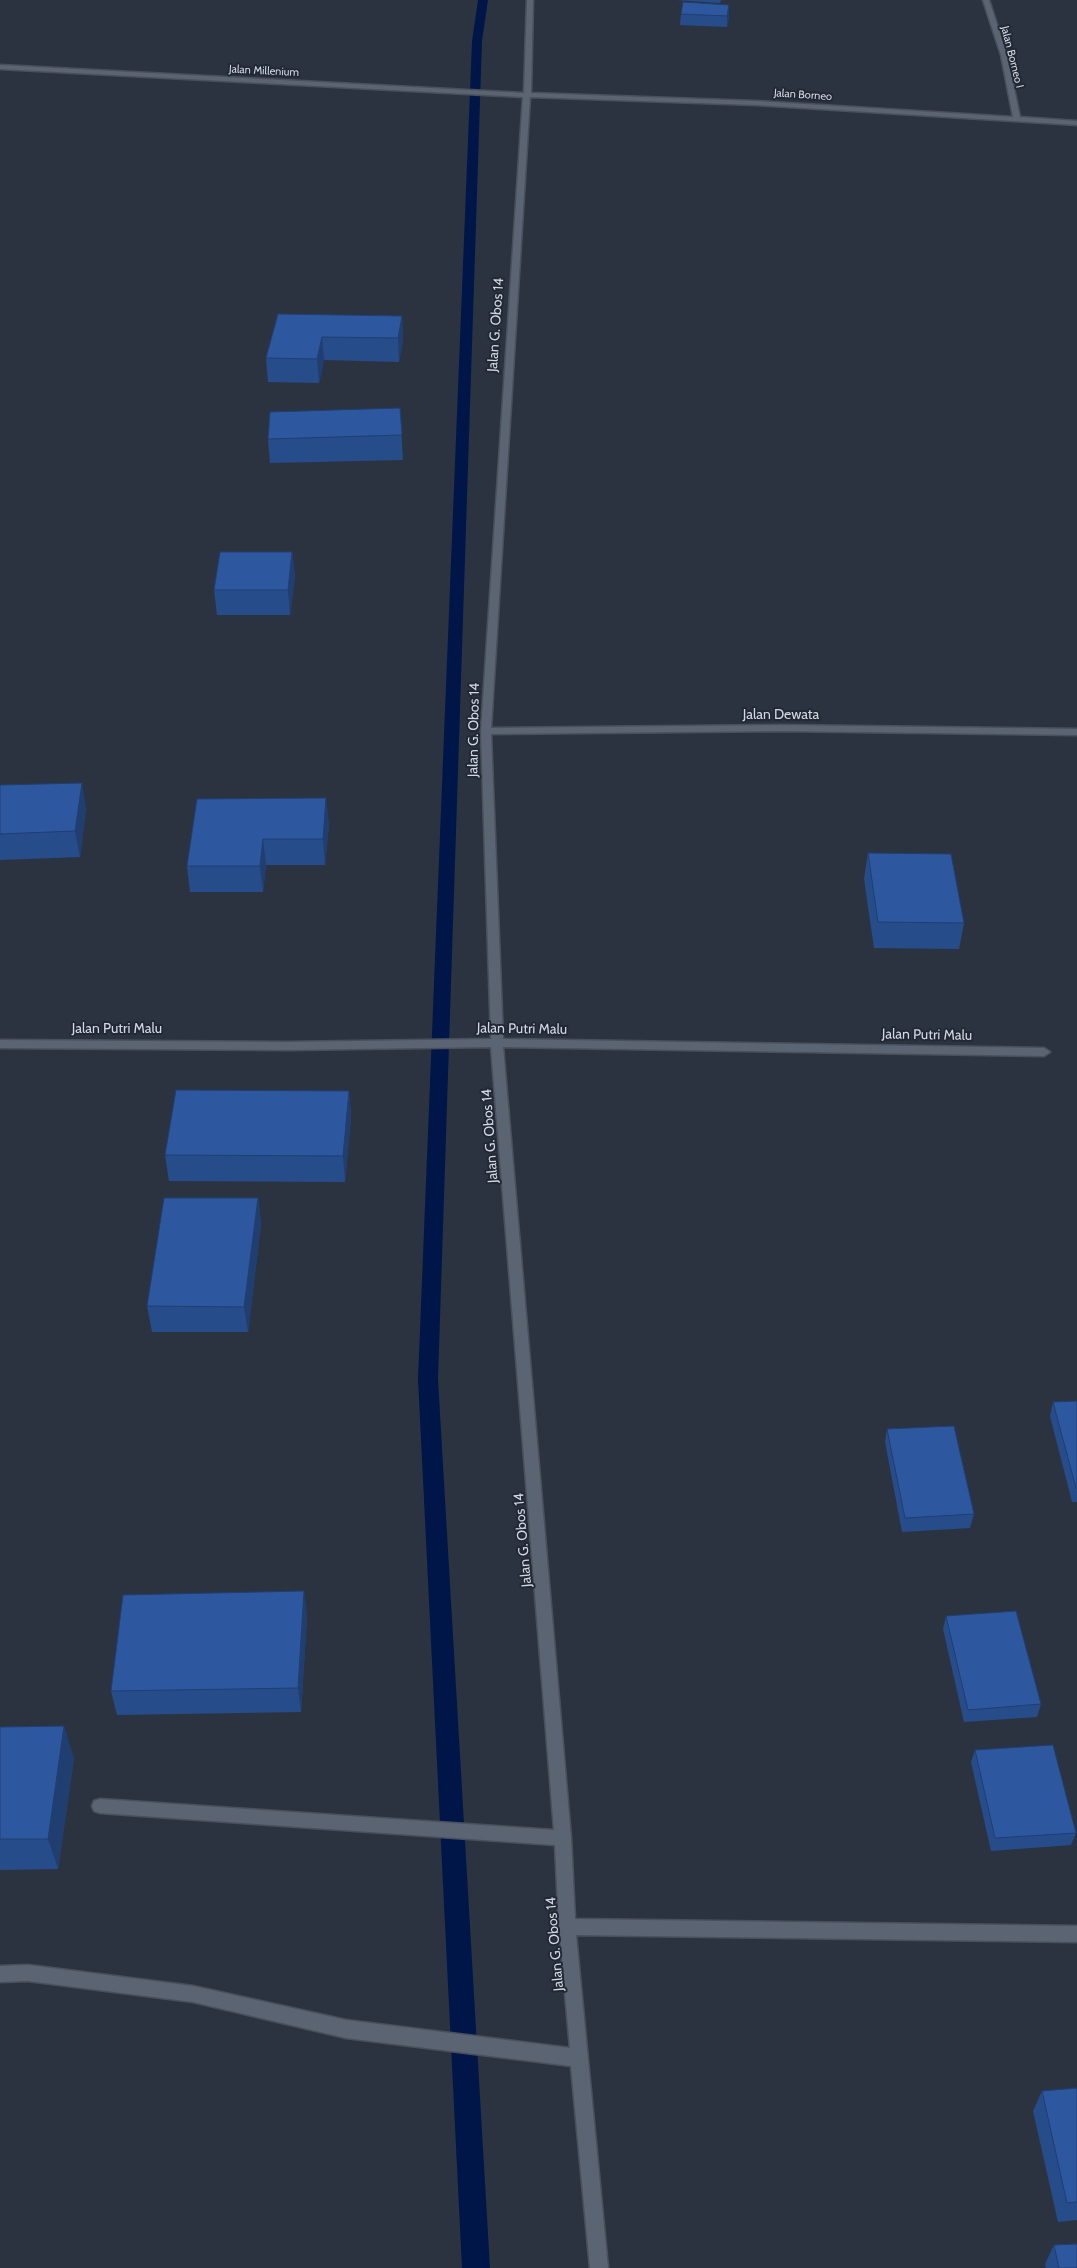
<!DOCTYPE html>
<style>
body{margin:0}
canvas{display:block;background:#2b3341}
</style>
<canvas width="1077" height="2268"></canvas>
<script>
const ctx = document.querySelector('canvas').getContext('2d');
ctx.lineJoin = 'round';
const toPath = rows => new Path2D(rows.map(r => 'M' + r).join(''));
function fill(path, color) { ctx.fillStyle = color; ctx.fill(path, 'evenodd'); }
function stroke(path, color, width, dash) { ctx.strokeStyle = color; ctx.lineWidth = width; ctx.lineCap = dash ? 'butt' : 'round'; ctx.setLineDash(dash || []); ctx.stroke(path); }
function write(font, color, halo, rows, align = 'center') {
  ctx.font = font + ' Cabin,sans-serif'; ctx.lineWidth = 4; ctx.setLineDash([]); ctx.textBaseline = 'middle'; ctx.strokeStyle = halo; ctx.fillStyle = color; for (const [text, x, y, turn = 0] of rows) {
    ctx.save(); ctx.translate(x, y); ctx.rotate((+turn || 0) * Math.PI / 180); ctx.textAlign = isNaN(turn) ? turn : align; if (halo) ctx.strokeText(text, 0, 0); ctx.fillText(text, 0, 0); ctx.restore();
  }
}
fill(toPath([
 [478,0,488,0,482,41,438,1379,490,2268,462,2268,418,1379,472,41,478,0]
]), '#001648');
const minor = toPath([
 [527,0,533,0,531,93,756,101,1013,117,1001,55,983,0,989,0,1007,55,1020,117,1077,121,1077,125,756,105,530,97,491,728,781,725,1077,729,1077,735,781,731,491,734,503,1039,1044,1048,1050,1052,1044,1056,503,1047,571,1838,575,1919,1077,1926,1077,1942,576,1935,608,2268,590,2268,571,2066,346,2038,193,2002,28,1981,0,1982,0,1966,28,1965,193,1986,346,2020,570,2048,559,1927,555,1845,100,1813,94,1811,92,1806,94,1801,100,1799,554,1830,491,1047,288,1050,0,1048,0,1040,288,1042,491,1039,481,731,523,97,0,69,0,65,524,93,527,0]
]);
stroke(minor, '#49505b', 3);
fill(minor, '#5b6473');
fill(toPath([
 [676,0,721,0,720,3],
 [681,14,729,16,727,27,680,25],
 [278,314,402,316,403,340,399,362,324,360,319,383,268,382,266,358],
 [400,408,403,460,270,463,268,439],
 [292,552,295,576,290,615,217,615,214,590],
 [0,785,86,808,80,857,0,860],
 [197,799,329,824,325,865,266,865,263,892,190,892,187,866],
 [868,853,964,923,959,949,874,948,864,879],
 [349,1091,351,1117,345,1182,169,1181,165,1155],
 [258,1198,261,1224,248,1332,152,1332,147,1306],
 [1077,1401,1077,1502,1072,1502,1050,1416,1053,1402],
 [887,1429,974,1514,970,1528,902,1532,885,1442],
 [307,1616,301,1712,117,1715,111,1691],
 [946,1616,1041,1704,1037,1717,964,1722,943,1629],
 [0,1727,74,1758,58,1869,0,1870],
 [975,1750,1076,1833,1071,1845,991,1851,971,1762],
 [1077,2088,1077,2220,1058,2222,1033,2111,1042,2091],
 [1054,2245,1077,2268,1046,2268,1045,2264]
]), '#274c8a');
fill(toPath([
 [729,5,729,16,727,27,727,16],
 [402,316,403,340,399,362,398,338],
 [322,337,324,360,319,383,317,359],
 [292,552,295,576,290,615,288,590],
 [82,783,86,808,80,857,75,831],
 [326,798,329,824,325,865,323,839],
 [263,839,266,865,263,892,260,866],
 [349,1091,351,1117,345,1182,343,1156],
 [258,1198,261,1224,248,1332,244,1307],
 [304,1591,307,1616,301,1712,298,1688],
 [64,1726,74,1758,58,1869,48,1839]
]), '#203e70');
const building = toPath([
 [683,2,729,5,727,16,681,14,683,2],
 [278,314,402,316,398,338,322,337,317,359,266,358,278,314],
 [400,408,402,435,268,439,270,412,400,408],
 [220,552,292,552,288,590,214,590,220,552],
 [82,783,75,831,0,834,0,785,82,783],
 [326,798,323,839,263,839,260,866,187,866,197,799,326,798],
 [868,853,951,854,964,923,878,922,868,853],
 [176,1090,349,1091,343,1156,165,1155,176,1090],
 [164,1198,258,1198,244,1307,147,1306,164,1198],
 [1077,1401,1077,1488,1076,1488,1053,1402,1077,1401],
 [954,1426,974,1514,905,1518,887,1429,954,1426],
 [304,1591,298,1688,111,1691,123,1595,304,1591],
 [1016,1611,1041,1704,968,1710,946,1616,1016,1611],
 [64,1726,48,1839,0,1839,0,1727,64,1726],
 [1053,1745,1076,1833,995,1838,975,1750,1053,1745],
 [1077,2088,1077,2202,1067,2203,1042,2091,1077,2088],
 [1077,2244,1077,2268,1059,2268,1054,2245,1077,2244]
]);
fill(building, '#2d58a0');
stroke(building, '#203e70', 1);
write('11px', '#d2d7e0', '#212936', [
 ["Jalan Borneo I",1012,57,76],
 ["Jalan Millenium",264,71,3],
 ["Jalan Borneo",803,95,4]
]);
write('14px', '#d2d7e0', '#212936', [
 ["Jalan G. Obos 14",496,325,-86],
 ["Jalan Dewata",781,715],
 ["Jalan G. Obos 14",474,730,-89],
 ["Jalan Putri Malu",117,1029],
 ["Jalan Putri Malu",522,1029,1],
 ["Jalan Putri Malu",927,1035,1],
 ["Jalan G. Obos 14",490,1136,-94],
 ["Jalan G. Obos 14",523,1540,-95],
 ["Jalan G. Obos 14",555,1944,-95]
]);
</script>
